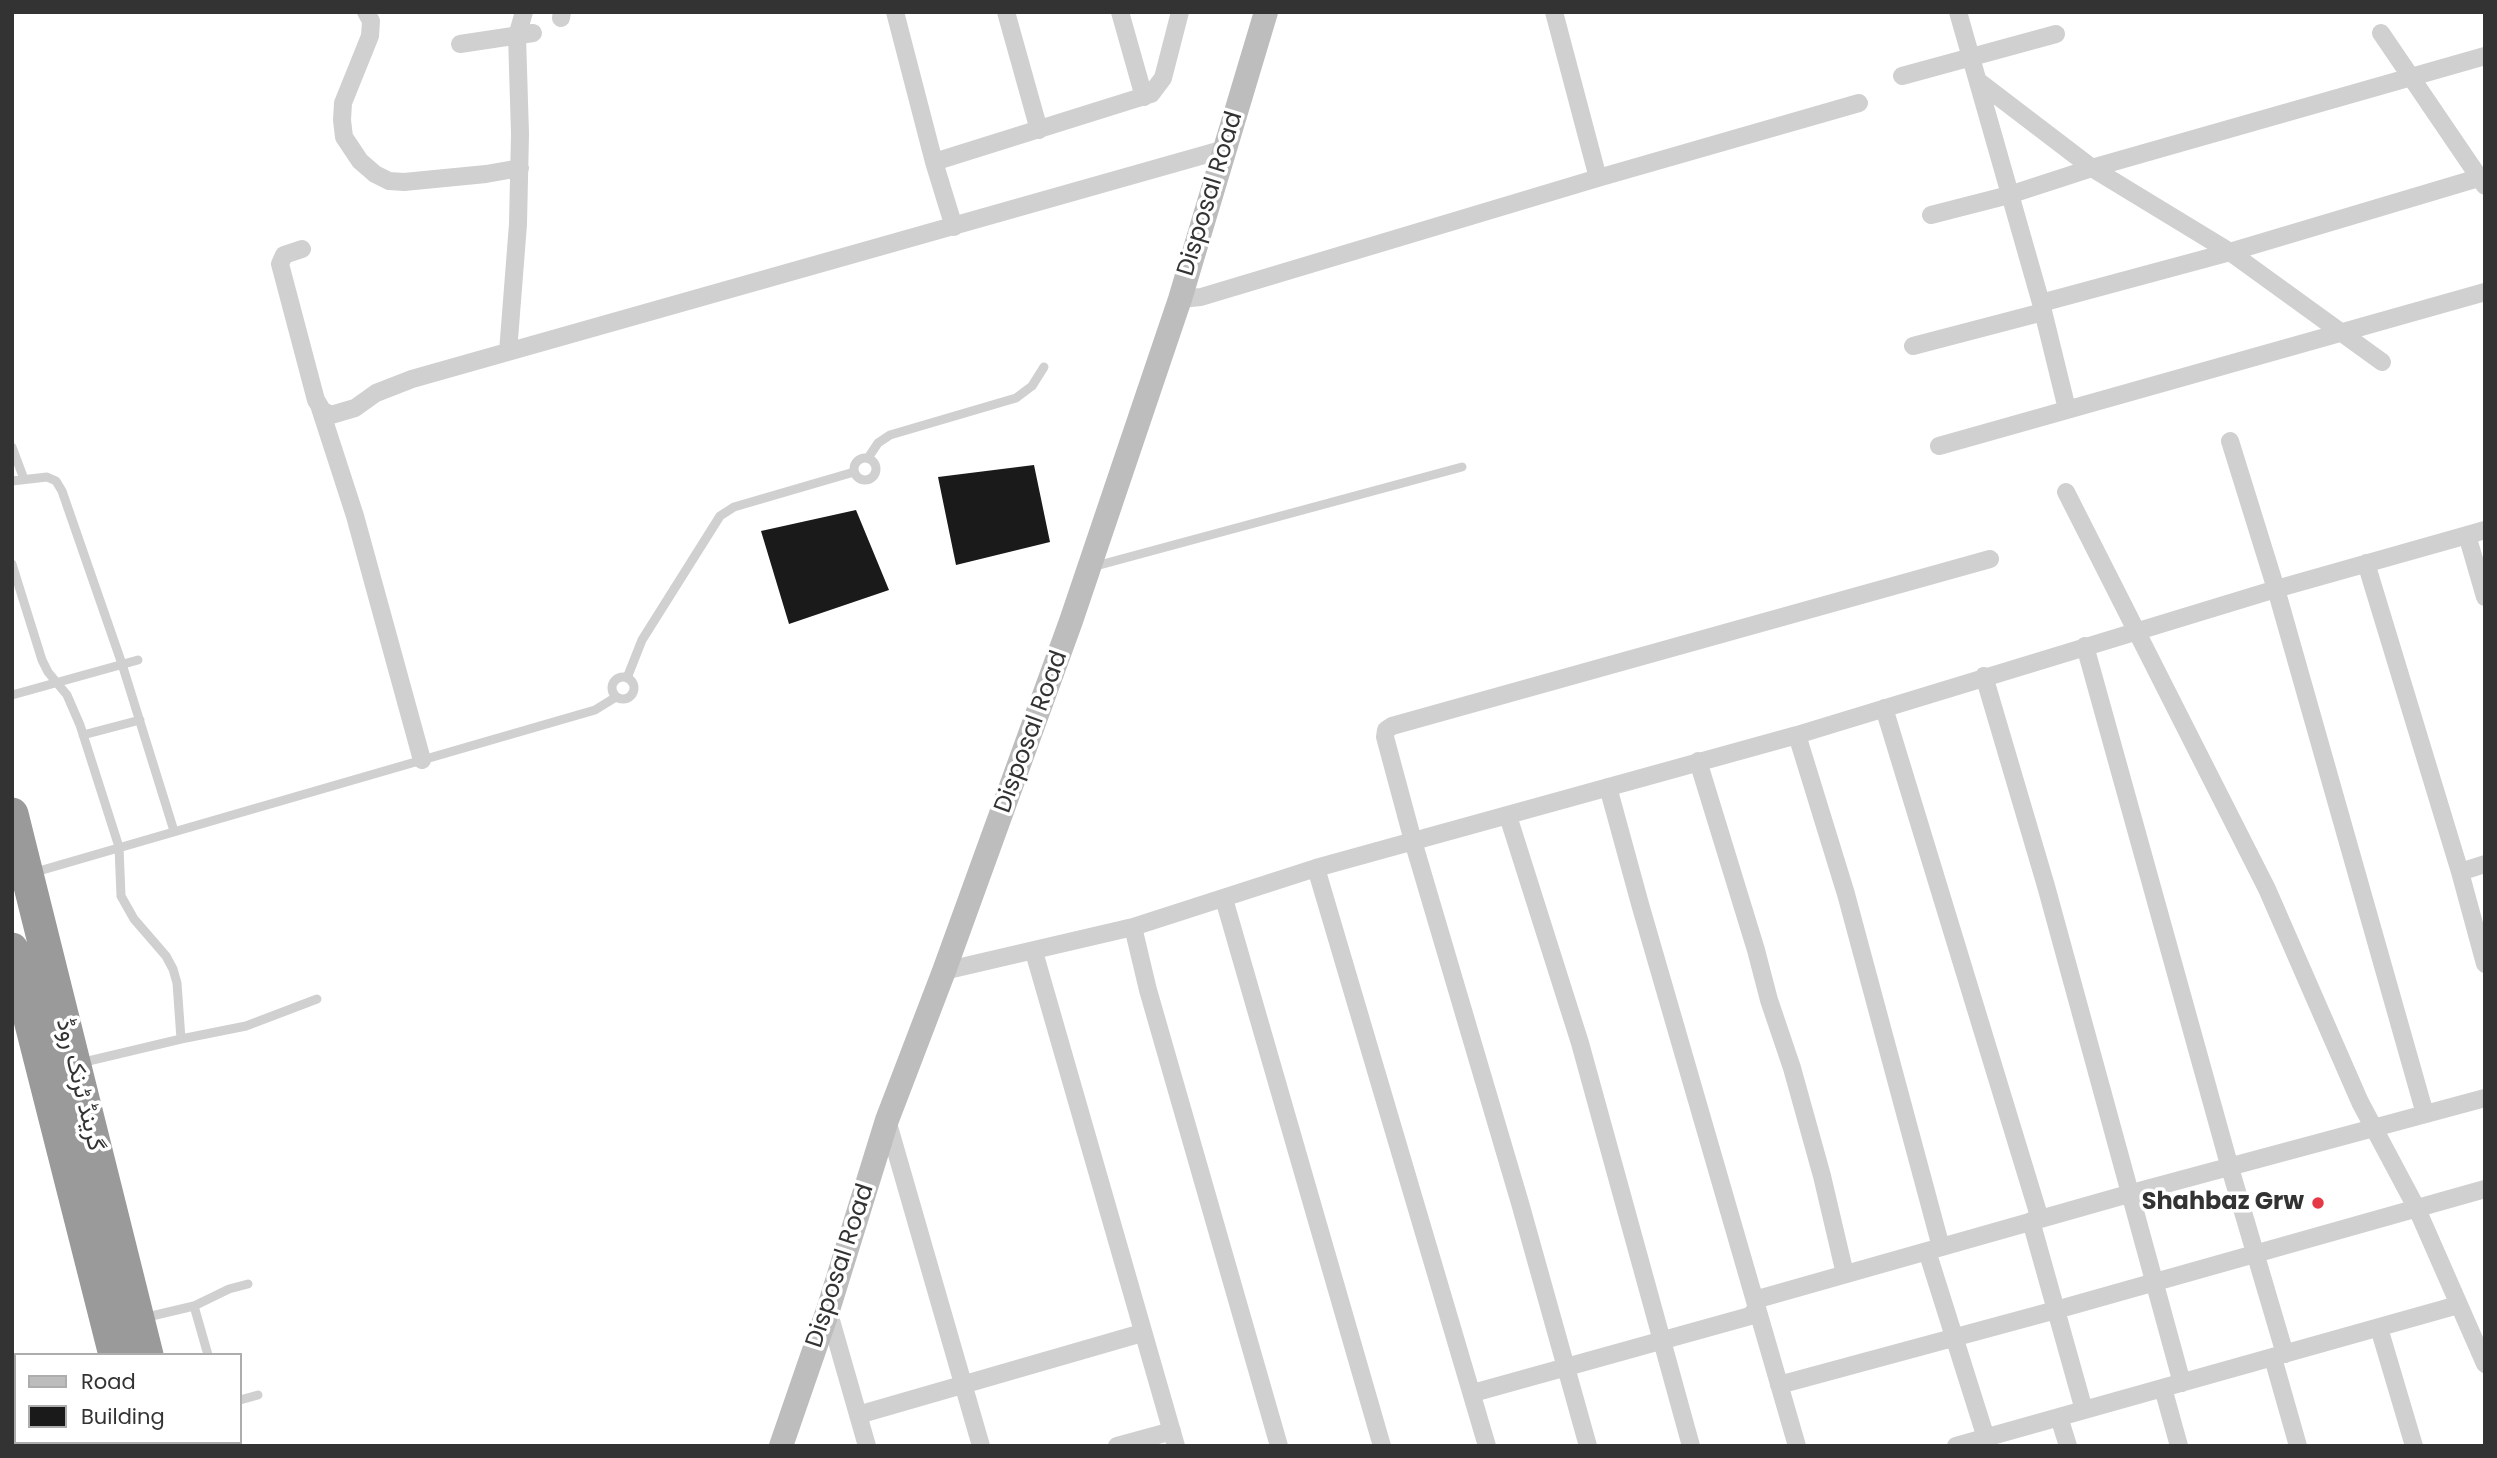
<!DOCTYPE html>
<meta charset="utf-8">
<style>
body{margin:0}
#map{position:relative;width:2497px;height:1458px;overflow:hidden;background:#fff;font-family:Poppins,sans-serif}
canvas{display:block}
.frame{position:absolute;inset:0;border:14px solid #333;pointer-events:none}
.legend{position:absolute;left:14px;top:1353px;width:228px;height:91px;box-sizing:border-box;background:#fff;border:2px solid #adadad;margin:0;padding:9px 12px;list-style:none;font-size:21px;color:#333}
.legend li{display:flex;align-items:center;gap:14px;height:35px}
.legend b{width:35px;border:2px solid #adadad}
</style>
<div id="map">
<canvas width="2497" height="1458"></canvas>
<div class="frame"></div>
<ul class="legend">
<li><b style="height:9px;background:#bdbdbd"></b>Road</li>
<li><b style="height:19px;background:#1a1a1a"></b>Building</li>
</ul>
</div>
<script>
const ctx = document.querySelector('canvas').getContext('2d');
ctx.lineJoin = 'round';
function fill(path, color) { ctx.fillStyle = color; ctx.fill(path, 'evenodd'); }
const toPath = rows => new Path2D(rows.map(r => 'M' + r).join(''));
function stroke(path, color, width, dash) { ctx.strokeStyle = color; ctx.lineWidth = width; ctx.lineCap = dash ? 'butt' : 'round'; ctx.setLineDash(dash || []); ctx.stroke(path); }
function write(font, color, halo, rows, align = 'center') {
  ctx.font = font + ' Poppins,Vazirmatn,sans-serif'; ctx.lineWidth = 7; ctx.setLineDash([]); ctx.textBaseline = 'middle'; ctx.strokeStyle = halo; ctx.fillStyle = color; for (const [text, x, y, turn = 0] of rows) {
    ctx.save(); ctx.translate(x, y); ctx.rotate((+turn || 0) * Math.PI / 180); ctx.textAlign = isNaN(turn) ? turn : align; if (halo) ctx.strokeText(text, 0, 0); ctx.fillText(text, 0, 0); ctx.restore();
  }
}
fill(toPath([
 [1034,465,1050,542,956,565,938,477],
 [856,510,889,590,789,624,761,531]
]), '#1a1a1a');
stroke(toPath([
 [12,447,24,479],
 '854 469a11 11 0 1 1 22 0a11 11 0 1 1-22 0Z',
 [868,458,878,443,890,435,1016,398,1032,386,1044,367],
 [12,481,47,477,56,481,62,491,122,664,174,831],
 [12,564,42,660,48,672,67,695,80,725,119,847,121,896,134,919,166,956,173,969,177,983,181,1039],
 [1092,567,1462,467],
 '612 688a11 11 0 1 1 22 0a11 11 0 1 1-22 0Z',
 [627,678,642,640,720,516,734,507,854,472],
 [12,695,138,660],
 [83,735,140,720],
 [32,873,595,710,616,697],
 [80,1063,181,1039,246,1026,317,999],
 [194,1306,208,1355],
 [143,1318,194,1306,229,1289,248,1284],
 [240,1400,258,1395],
 [235,1442,236,1446]
]), '#d0d0d0', 9);
stroke(toPath([
 [366,12,371,21,370,36,343,103,342,120,344,137,360,161,375,174,389,181,404,182,486,174,520,168],
 [895,12,934,162],
 [1006,12,1039,130],
 [1120,12,1144,97],
 [1554,12,1598,178],
 [1958,12,2041,303,2067,409],
 [561,18,562,12],
 [2381,33,2485,186],
 [460,44,533,33],
 [1902,76,2056,34],
 [1978,81,2092,168,2230,252,2382,362],
 [1931,215,2009,195,2092,168,2485,56],
 [954,227,934,162,1151,94,1163,78,1180,12],
 [302,249,284,255,280,264,316,400,322,410,331,415,355,408,376,393,412,379,1225,149],
 [1180,299,1201,297,1598,178,1859,103],
 [2041,303,2230,252,2485,176],
 [1913,346,2043,312],
 [508,352,518,224,520,134,517,36,524,12],
 [319,405,355,516,422,760],
 [2230,441,2276,589,2425,1114],
 [1939,446,2485,292],
 [2066,492,2267,889,2360,1102,2417,1209,2485,1364],
 [2467,535,2485,597],
 [2366,563,2460,872,2485,964],
 [2085,646,2230,1168,2285,1354],
 [1984,676,2046,886,2182,1383],
 [1884,708,2040,1219],
 [1797,735,1846,894,1941,1247],
 [1698,761,1756,950,1769,1000,1792,1068,1822,1176,1845,1274],
 [1608,787,1640,904,1797,1446],
 [1508,816,1580,1043,1691,1446],
 [1316,868,1487,1446],
 [2460,872,2485,864],
 [1224,899,1382,1446],
 [1133,927,1148,990,1279,1446],
 [1034,952,1176,1446],
 [944,971,1133,927,1316,868,1797,735,2276,589,2485,530],
 [887,1120,981,1446],
 [2031,1221,2084,1410],
 [1927,1251,1986,1438],
 [828,1310,867,1446],
 [2379,1328,2414,1446],
 [2273,1358,2298,1446],
 [1779,1385,2056,1310,2485,1189],
 [2163,1388,2179,1446],
 [12,1390,16,1398],
 [1473,1393,1750,1316,1756,1309,1758,1299,2132,1193,2485,1098],
 [858,1415,1142,1333],
 [2059,1417,2068,1446],
 [52,1442,57,1446],
 [1117,1446,1172,1431],
 [1588,1446,1520,1203,1413,841,1385,737,1386,730,1392,726,1990,559],
 [1956,1446,2458,1305]
]), '#d0d0d0', 18);
stroke(toPath([
 [781,1446,828,1310,887,1120,944,971,1071,621,1180,299,1266,12]
]), '#bdbdbd', 24);
stroke(toPath([
 [12,814,147,1355],
 [12,949,115,1355],
 [138,1442,139,1446],
 [171,1442,172,1446]
]), '#9a9a9a', 33);
for (const [x, y, r, color] of [
 [2318,1203,7,"#e63946"]
]) { const dot = new Path2D(); dot.arc(x, y, r, 0, 2 * Math.PI); ctx.fillStyle = color; ctx.fill(dot); stroke(dot, '#fff', 2.5); }
write('24px', '#333', '#fff', [
 ["Disposal Road",1211,194,-73],
 ["Disposal Road",1032,732,-70],
 ["گرینڈ ٹرنک روڈ",79,1085,76],
 ["Disposal Road",841,1266,-72]
]);
write('bold 24px', '#333', '#fff', [
 ["Shahbaz Grw",2304,1203]
], 'right');
</script>
